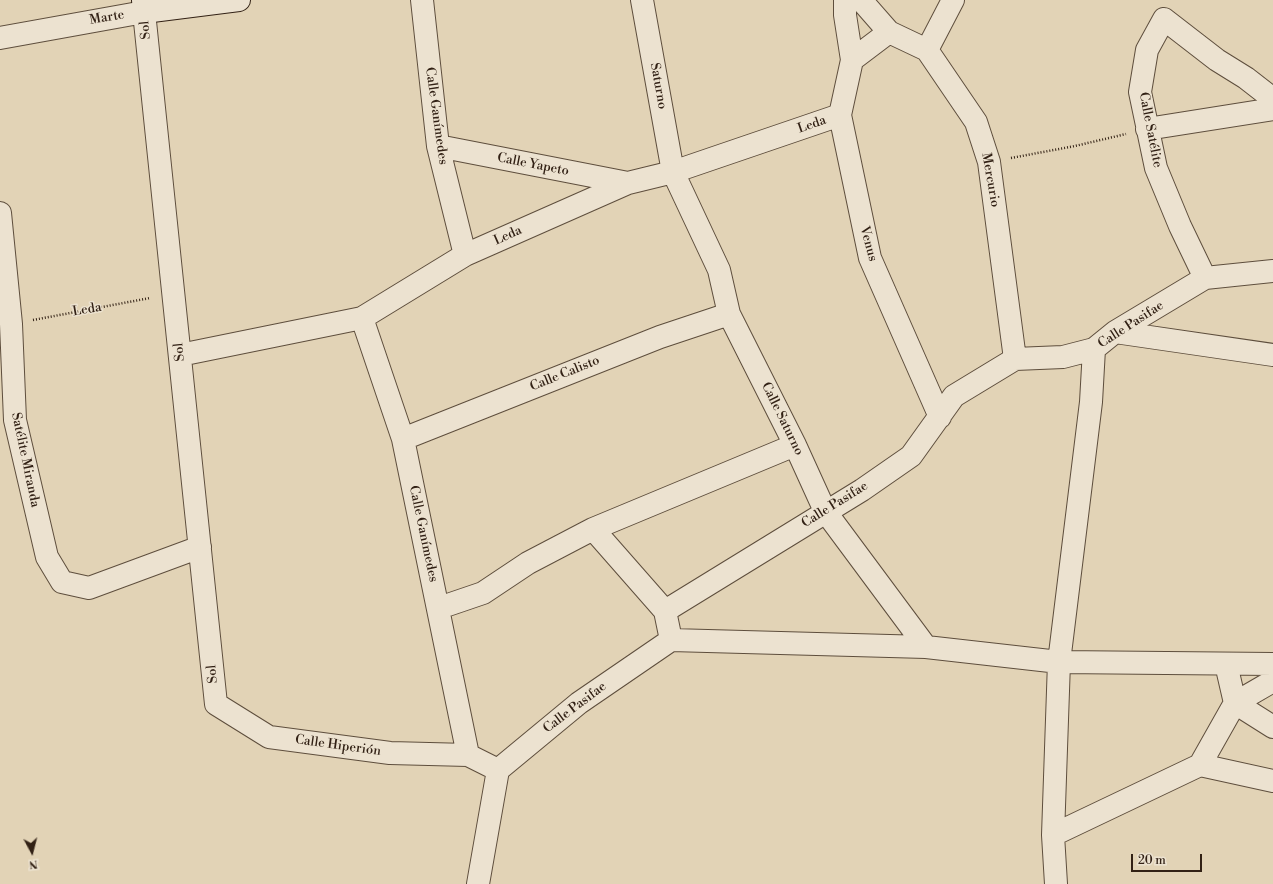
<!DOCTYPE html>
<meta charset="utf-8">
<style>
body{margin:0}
#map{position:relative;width:1273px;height:884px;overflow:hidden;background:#e2d3b6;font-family:"Libre Bodoni",serif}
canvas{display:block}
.north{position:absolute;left:12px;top:832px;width:40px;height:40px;-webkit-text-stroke:3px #ece2d0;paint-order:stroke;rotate:173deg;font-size:11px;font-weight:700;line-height:16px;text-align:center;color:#322115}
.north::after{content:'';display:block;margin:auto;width:14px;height:18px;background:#322115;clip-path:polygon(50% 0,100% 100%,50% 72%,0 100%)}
.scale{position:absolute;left:1131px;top:854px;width:71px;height:18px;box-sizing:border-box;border:2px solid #322115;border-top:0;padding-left:5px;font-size:12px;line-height:14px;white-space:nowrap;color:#322115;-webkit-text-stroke:3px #ece2d0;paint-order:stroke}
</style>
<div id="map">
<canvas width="1273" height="884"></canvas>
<div class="north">N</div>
<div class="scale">20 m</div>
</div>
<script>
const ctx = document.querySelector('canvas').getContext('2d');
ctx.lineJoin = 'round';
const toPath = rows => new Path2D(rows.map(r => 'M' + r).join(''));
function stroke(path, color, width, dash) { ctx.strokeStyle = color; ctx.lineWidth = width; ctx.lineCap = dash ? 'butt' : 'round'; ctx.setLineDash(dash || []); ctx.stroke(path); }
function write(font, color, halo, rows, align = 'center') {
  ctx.font = font + ' "Libre Bodoni",serif'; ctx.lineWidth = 3; ctx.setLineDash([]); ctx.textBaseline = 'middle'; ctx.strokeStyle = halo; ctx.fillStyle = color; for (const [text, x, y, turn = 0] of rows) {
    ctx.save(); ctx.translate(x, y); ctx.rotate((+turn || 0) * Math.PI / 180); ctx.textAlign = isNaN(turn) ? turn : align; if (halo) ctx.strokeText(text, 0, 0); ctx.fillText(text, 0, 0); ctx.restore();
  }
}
const street = toPath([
 [422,0,438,146,465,255],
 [642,0,673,172,719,270,729,314,795,445,825,511,926,647],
 [845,0,845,15,852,60,840,115,870,258,940,417],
 [861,0,889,32,927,50],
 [953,0,927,50,976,122,989,162,1015,359],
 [1164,19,1147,50,1140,92,1156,168,1180,226,1205,278,1273,271],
 [1164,19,1217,60,1246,78,1273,99],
 [0,38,144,12,216,704,269,737,390,753,468,755,498,770,478,884],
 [852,60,889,32],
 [1147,129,1273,109],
 [438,146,628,183],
 [0,213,11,324,15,420,47,557,62,582,89,588,200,547],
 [362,318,403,439,468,755],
 [1115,332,1273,355],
 [180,355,362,318,465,255,628,183,673,172,840,115],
 [403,439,660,337,729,314],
 [593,529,665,611],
 [439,608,483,593,528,563,593,529,795,445],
 [671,640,665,611,862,490,911,456,954,396,1015,359,1063,357,1094,349,1115,332,1205,278],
 [671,640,926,647,1059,662,1273,664],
 [1273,681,1235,703,1273,727],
 [1200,765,1273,781],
 [498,770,579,703,671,640],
 [1053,835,1200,765,1235,703,1226,664],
 [1056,884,1053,835,1059,662,1091,402,1094,349]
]);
const secondary = toPath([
 [143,0,144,12,239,0]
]);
stroke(street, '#5e4e3d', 24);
stroke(secondary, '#322115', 24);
stroke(toPath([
 [1011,158,1075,146,1126,134],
 [33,320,150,298]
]), '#322115', 2.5, [1, 2]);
stroke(street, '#ece2d0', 22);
stroke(secondary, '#ece2d0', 22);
write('13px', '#322115', '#ece2d0', [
 ["Marte",107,18,-10],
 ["Sol",146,30,-96],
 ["Saturno",658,86,80],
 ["Calle Ganímedes",436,116,82],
 ["Leda",812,125,-19],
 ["Calle Satélite",1150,130,79],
 ["Calle Yapeto",533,165,11],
 ["Mercurio",990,180,80],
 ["Leda",508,236,-24],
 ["Venus",868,244,75],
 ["Leda",87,310,-10],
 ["Calle Pasifae",1131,325,-33],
 ["Sol",180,352,-96],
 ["Calle Calisto",565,374,-22],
 ["Calle Saturno",782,419,64],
 ["Satélite Miranda",25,460,78],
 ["Calle Pasifae",835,505,-32],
 ["Calle Ganímedes",423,534,78],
 ["Sol",213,674,-96],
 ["Calle Pasifae",575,708,-37],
 ["Calle Hiperión",338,746,8]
]);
</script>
